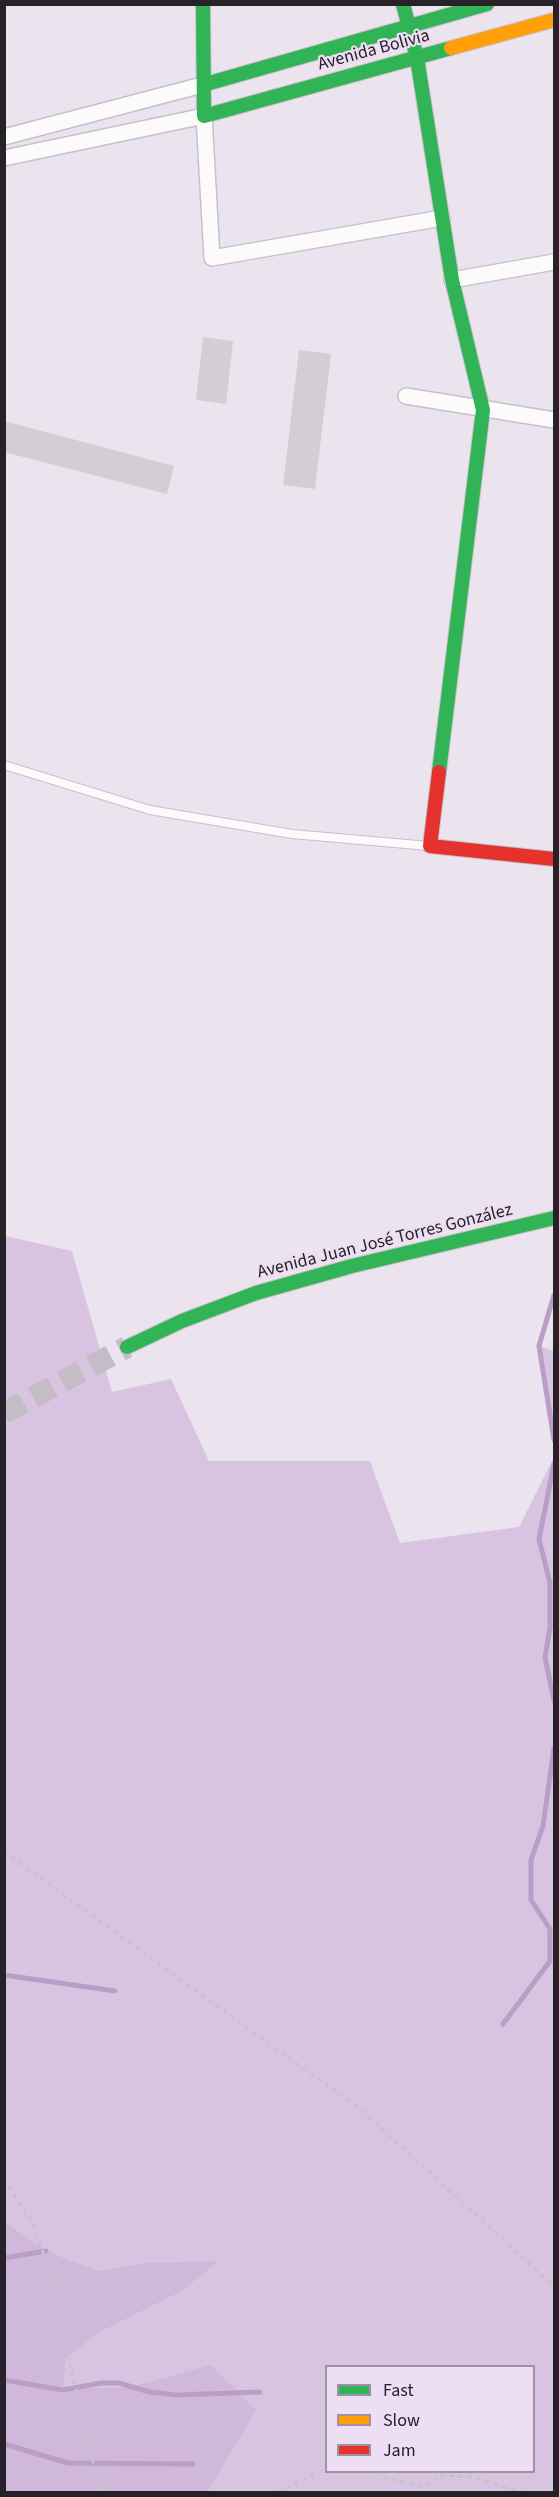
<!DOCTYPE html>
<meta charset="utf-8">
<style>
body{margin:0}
#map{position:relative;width:559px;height:2497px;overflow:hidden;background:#ebe3ee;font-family:"Source Sans 3",sans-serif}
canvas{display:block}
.frame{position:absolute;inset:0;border:6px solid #272129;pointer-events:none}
.legend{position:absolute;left:325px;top:2365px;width:210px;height:108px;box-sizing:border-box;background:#eddef3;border:2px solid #9e92a2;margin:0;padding:8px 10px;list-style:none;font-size:18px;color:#272129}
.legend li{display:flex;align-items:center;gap:12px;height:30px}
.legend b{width:30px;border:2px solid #9e92a2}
</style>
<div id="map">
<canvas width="559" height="2497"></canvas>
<div class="frame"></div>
<ul class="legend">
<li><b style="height:8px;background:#30b455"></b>Fast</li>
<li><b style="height:8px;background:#ff9f0a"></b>Slow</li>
<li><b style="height:8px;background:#e5322d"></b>Jam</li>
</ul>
</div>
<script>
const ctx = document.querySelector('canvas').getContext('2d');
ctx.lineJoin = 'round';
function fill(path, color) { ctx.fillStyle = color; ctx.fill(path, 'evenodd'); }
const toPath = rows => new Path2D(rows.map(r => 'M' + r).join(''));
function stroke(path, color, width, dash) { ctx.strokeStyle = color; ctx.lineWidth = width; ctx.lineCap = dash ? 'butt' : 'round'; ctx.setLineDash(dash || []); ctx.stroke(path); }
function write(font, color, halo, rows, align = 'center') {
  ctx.font = font + ' "Source Sans 3",sans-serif'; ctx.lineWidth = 4.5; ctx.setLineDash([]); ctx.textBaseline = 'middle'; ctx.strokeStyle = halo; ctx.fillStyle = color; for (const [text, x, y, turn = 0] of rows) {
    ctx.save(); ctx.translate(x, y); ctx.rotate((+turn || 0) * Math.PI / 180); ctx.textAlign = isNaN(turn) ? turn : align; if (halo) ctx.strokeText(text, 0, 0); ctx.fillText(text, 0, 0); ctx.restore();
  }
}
fill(toPath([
 [5,1236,72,1251,112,1392,171,1379,209,1461,370,1461,400,1543,519,1527,554,1457,554,2492,5,2492],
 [326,2366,534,2366,534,2472,326,2472],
 [539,1346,554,1351,554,1440]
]), '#d8c4e0');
fill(toPath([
 [5,2222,46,2251,98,2271,147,2263,219,2261,180,2292,100,2332,65,2359,63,2388,127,2388,211,2365,256,2410,207,2492,5,2492]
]), '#d0b8da');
stroke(toPath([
 [554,1295,539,1346,554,1440],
 [554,1464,539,1539,550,1583,550,1628,545,1657,554,1701],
 [4,1975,115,1991],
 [503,2024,550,1961,550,1929,531,1900,531,1860,543,1826,554,1748],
 [4,2258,46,2251],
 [4,2380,63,2390,101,2383,118,2383,150,2392,176,2395,260,2392],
 [4,2444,68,2463,193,2464]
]), '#bb9ec7', 5);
fill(toPath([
 [203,337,233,341,226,404,196,400],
 [299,350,331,354,315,489,283,485],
 [4,421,174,466,167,494,4,452]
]), '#d3cdd5');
stroke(toPath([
 [4,1413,127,1347]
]), '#c4bcc7', 22, [22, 11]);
const lane = toPath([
 [4,765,150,810,292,834,429,846]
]);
const street = toPath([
 [4,137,206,84],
 [4,158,204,116,212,258,442,218],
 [452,280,554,262],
 [406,396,554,420]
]);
const fast = toPath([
 [203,4,204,116,451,48],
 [403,4,417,58,452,280,483,410,439,772],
 [206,84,487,4],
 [127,1347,182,1321,256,1293,352,1266,554,1218]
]);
const slow = toPath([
 [451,48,554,20]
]);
const jam = toPath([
 [439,772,430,846,554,859]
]);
stroke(lane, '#c7c0ca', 10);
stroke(street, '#c7c0ca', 18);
stroke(fast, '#c7c0ca', 16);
stroke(slow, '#c7c0ca', 16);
stroke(jam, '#c7c0ca', 16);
stroke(toPath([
 [4,1852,360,2109,554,2286],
 [4,2179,32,2222,60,2299,62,2331,100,2492],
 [375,2472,389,2479,425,2487,441,2475,471,2477,521,2492],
 [278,2492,326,2468]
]), '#c7c4c8', 3, [4.5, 4.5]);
stroke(lane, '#fcfbfc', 8);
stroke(street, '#fcfbfc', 15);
stroke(fast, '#30b455', 14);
stroke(slow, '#ff9f0a', 14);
stroke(jam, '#e5322d', 14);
write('18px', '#272129', '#eddef3', [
 ["Avenida Bolivia",374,51,-15],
 ["Avenida Juan José Torres González",385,1242,-14]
]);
</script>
